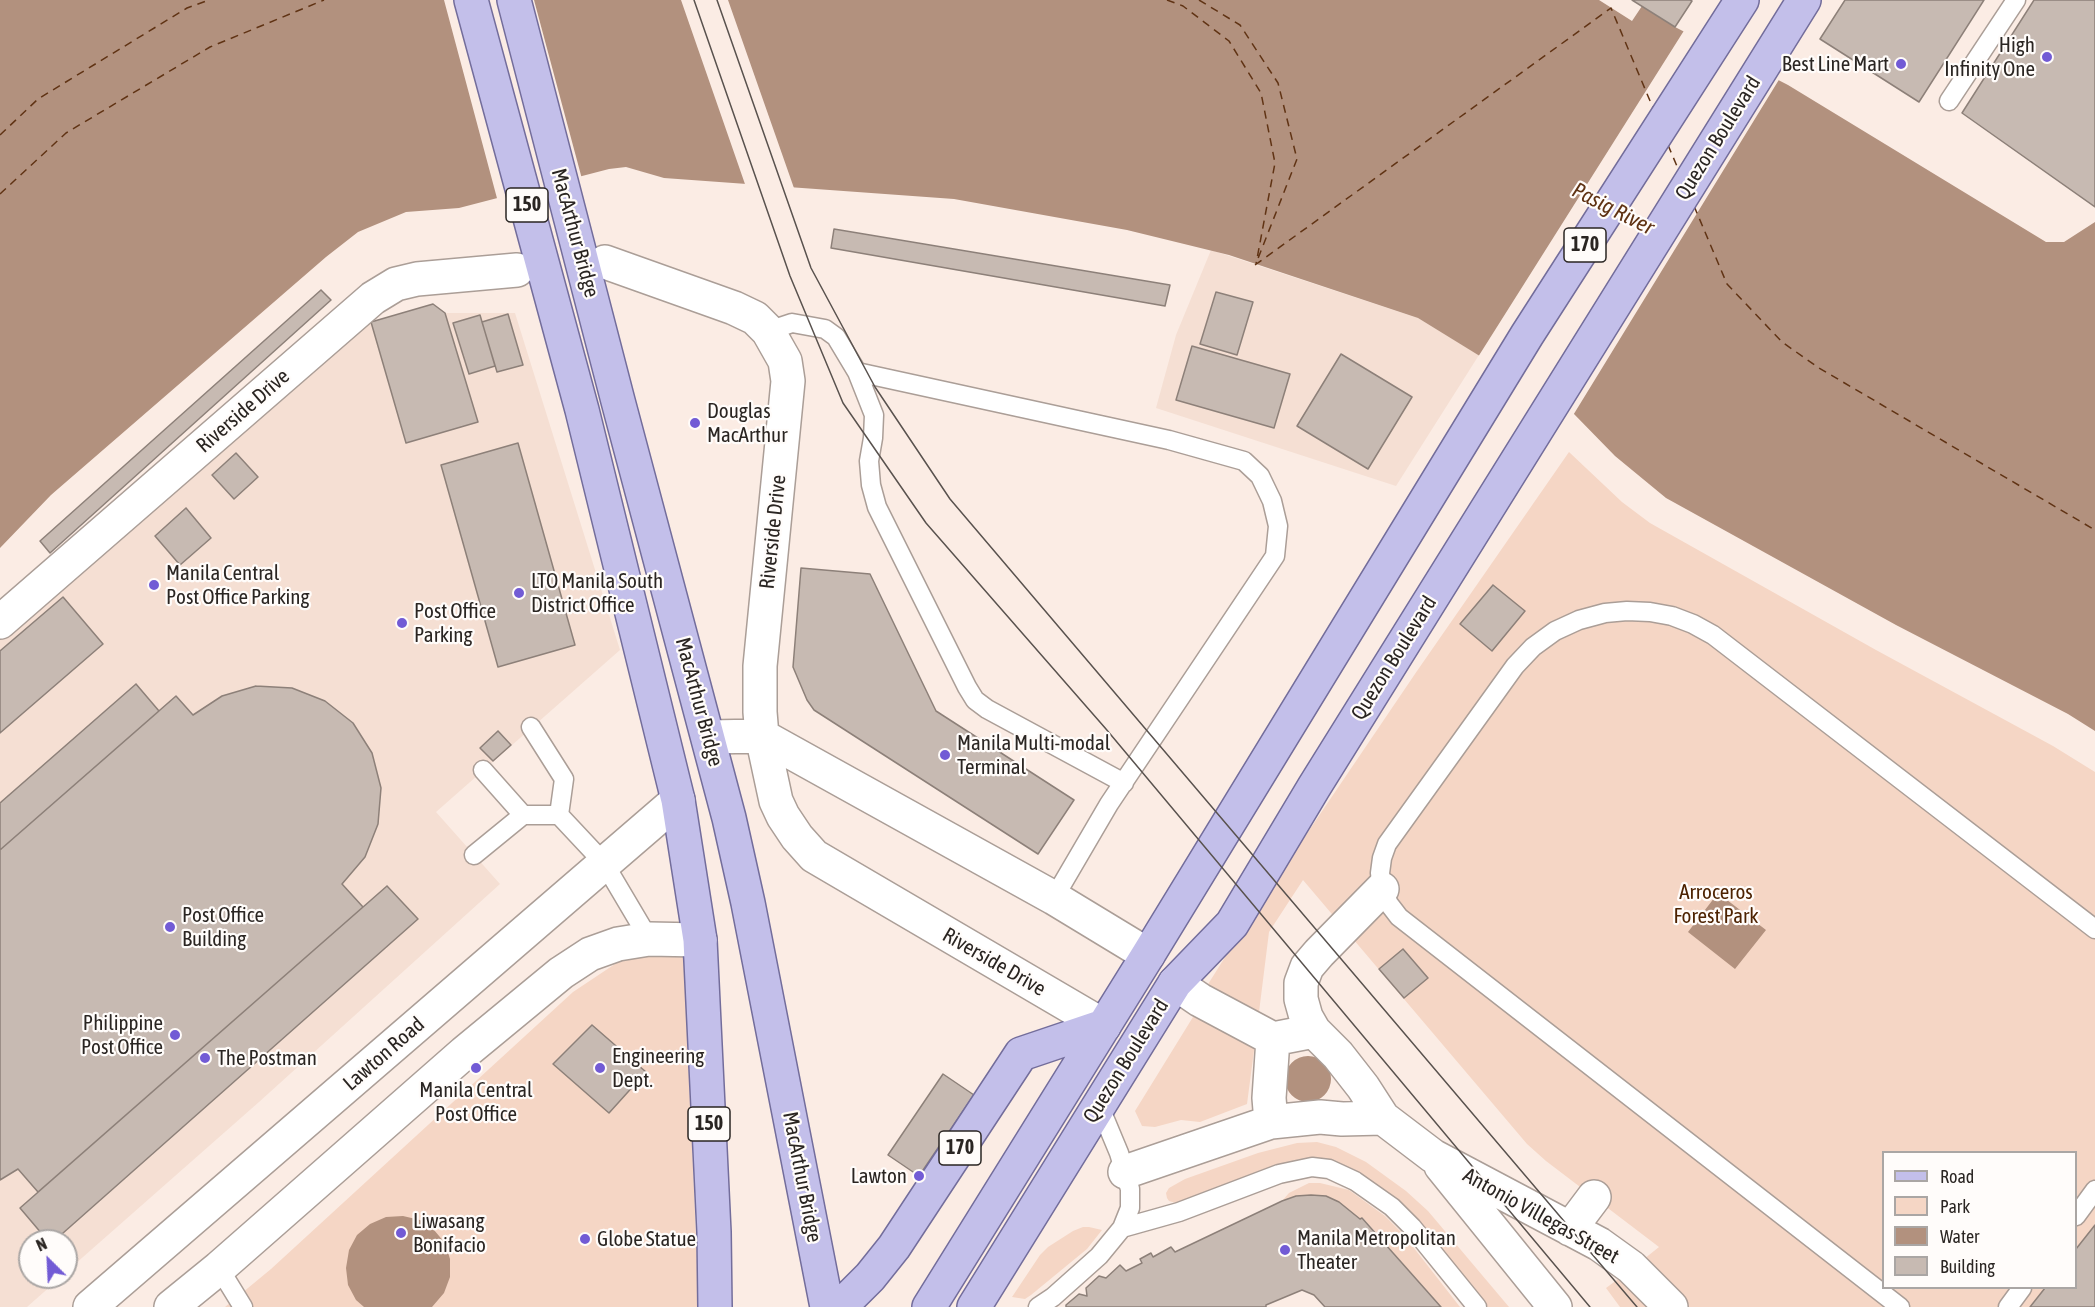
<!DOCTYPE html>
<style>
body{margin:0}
#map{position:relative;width:2095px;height:1307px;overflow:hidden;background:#fbece4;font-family:"Asap Condensed",sans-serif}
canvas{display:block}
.legend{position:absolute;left:1882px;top:1151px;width:195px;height:138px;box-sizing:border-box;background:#fffcfa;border:2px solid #aaa6a4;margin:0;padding:8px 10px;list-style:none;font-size:18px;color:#2a2522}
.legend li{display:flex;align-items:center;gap:12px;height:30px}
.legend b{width:30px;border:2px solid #aaa6a4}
.north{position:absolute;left:18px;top:1229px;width:60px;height:60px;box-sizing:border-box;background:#fffcfa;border:2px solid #aaa6a4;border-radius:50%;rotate:336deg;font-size:16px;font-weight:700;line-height:24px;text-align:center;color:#2a2522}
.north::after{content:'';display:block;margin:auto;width:21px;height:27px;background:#725bd5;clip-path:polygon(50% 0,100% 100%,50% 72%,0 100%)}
</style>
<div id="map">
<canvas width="2095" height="1307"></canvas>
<ul class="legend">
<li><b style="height:8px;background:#c3bfea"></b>Road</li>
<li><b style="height:16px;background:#f5d6c5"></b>Park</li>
<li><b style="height:16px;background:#b2917e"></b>Water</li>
<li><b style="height:16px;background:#c7bab2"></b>Building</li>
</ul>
<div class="north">N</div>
</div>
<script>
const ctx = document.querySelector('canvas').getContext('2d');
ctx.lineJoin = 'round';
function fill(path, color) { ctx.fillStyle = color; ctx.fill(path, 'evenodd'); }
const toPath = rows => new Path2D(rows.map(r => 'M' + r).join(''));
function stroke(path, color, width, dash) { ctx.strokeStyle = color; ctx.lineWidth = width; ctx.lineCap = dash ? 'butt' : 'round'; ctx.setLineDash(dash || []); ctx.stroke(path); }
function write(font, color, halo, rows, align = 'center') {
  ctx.font = font + ' "Asap Condensed",sans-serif'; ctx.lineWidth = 4.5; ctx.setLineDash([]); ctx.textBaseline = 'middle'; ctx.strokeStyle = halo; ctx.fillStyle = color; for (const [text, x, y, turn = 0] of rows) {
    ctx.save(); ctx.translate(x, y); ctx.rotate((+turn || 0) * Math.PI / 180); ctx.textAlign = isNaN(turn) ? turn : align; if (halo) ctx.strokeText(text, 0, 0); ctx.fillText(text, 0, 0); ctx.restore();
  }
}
fill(toPath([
 [1211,250,1418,318,1479,355,1396,486,1156,408,1176,335],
 [433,304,446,313,515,313,620,650,436,812,500,884,259,1102,66,1272,66,1241,30,1241,30,1277,61,1277,27,1307,0,1307,0,637,371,322]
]), '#f5dfd3');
fill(toPath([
 [1569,452,1622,502,1650,523,1876,650,2053,746,2095,772,2095,1307,1689,1307,1645,1266,1644,1259,1659,1247,1546,1161,1527,1144,1303,880,1269,932,1258,1020,1205,989,1249,919,1417,671],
 [1884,1152,2076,1152,2076,1288,1884,1288],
 [630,954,684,957,699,1307,225,1307,271,1269,573,992],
 [1209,1015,1255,1043,1247,1104,1200,1122,1181,1120,1155,1127,1142,1126,1135,1111,1193,1017],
 [1317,1142,1336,1147,1366,1162,1406,1191,1428,1211,1509,1307,1488,1307,1416,1222,1330,1162,1315,1158,1300,1159,1264,1169,1186,1200,1176,1203,1169,1201,1167,1198,1166,1193,1169,1188,1185,1179,1258,1153,1297,1143],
 [1309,1183,1320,1183,1349,1190,1385,1216,1403,1234,1460,1307,1441,1307,1363,1218,1360,1219,1339,1202,1326,1196,1311,1195,1296,1196,1282,1201,1289,1193],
 [1083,1227,1089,1227,1102,1230,1087,1249,1031,1295,1025,1299,1012,1297,1040,1255,1048,1247,1073,1231],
 [1621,1277,1649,1307,1620,1307,1606,1288]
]), '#f5d6c5');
fill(toPath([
 [0,0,1632,0,1675,27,1788,85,2046,242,2064,242,2095,222,2095,731,2068,714,1896,625,1666,498,1615,456,1574,414,1418,318,1229,255,1127,230,954,199,664,178,626,167,609,169,459,208,406,212,358,232,326,257,51,495,0,548],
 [1718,893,1766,930,1735,969,1688,932],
 '1285 1079a23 23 0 1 1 46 0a23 23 0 1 1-46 0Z',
 [403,1216,420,1220,434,1230,445,1243,450,1259,450,1277,444,1293,432,1307,364,1307,356,1300,348,1285,346,1268,349,1250,357,1235,370,1224,386,1217]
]), '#b2917e');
fill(toPath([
 [444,0,534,0,582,179,498,202],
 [681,0,728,0,795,191,746,187],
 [1599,0,1632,0,1642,6,1632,21],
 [1685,29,1780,78,1572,417,1478,357]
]), '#fbece4');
stroke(toPath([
 [1167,0,1183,6,1229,41,1261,93,1275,163,1256,264],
 [1199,0,1240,25,1278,83,1297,159,1257,261],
 [0,135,38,99,187,8,209,0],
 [1668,145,1679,171],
 [0,194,66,133,210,47,324,0],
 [1694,206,1727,284,1782,342,1819,368,2095,530],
 [1255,265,1611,8,1653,108]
]), '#603314', 1.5, [8, 6]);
const building = toPath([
 [1632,0,1690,0,1692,1,1675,27,1632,0],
 [1845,0,1984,0,1919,102,1820,39,1845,0],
 [2034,0,2095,0,2095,207,1962,113,2034,0],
 [834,229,1170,285,1165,306,831,248,834,229],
 [321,290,331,300,50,553,40,541,321,290],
 [1216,292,1253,302,1237,355,1200,344,1216,292],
 [433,304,445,313,478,422,406,443,371,322,433,304],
 [508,314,523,365,497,372,482,322,508,314],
 [480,315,495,366,469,374,453,323,480,315],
 [1192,346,1290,374,1274,428,1176,400,1192,346],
 [1341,354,1412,397,1368,469,1297,426,1341,354],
 [518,443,575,645,498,667,441,465,518,443],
 [236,453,258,477,234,499,212,475,236,453],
 [186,508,211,538,180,565,155,536,186,508],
 [801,568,870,574,936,711,1074,800,1038,854,814,710,807,700,793,667,801,568],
 [1493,585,1525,611,1492,651,1460,624,1493,585],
 [63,597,103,644,0,733,0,651,63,597],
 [136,684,159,711,0,850,0,803,136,684],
 [256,686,292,688,325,701,353,723,372,753,381,788,378,824,365,857,342,884,363,907,38,1192,18,1169,0,1180,0,850,176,696,193,715,222,696,256,686],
 [498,731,511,745,493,761,480,748,498,731],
 [387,886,418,919,54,1241,48,1241,20,1208,387,886],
 [1403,949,1428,978,1404,998,1379,969,1403,949],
 [592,1025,646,1072,609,1113,553,1064,592,1025],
 [943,1074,974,1095,919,1176,888,1155,943,1074],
 [1311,1195,1326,1196,1339,1202,1360,1219,1362,1218,1441,1307,1325,1307,1314,1295,1302,1290,1266,1305,1266,1307,1066,1307,1066,1305,1079,1294,1087,1296,1086,1288,1099,1276,1106,1278,1120,1265,1126,1271,1142,1263,1140,1259,1151,1253,1153,1257,1171,1247,1175,1252,1282,1201,1296,1196,1311,1195],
 [2095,1225,2095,1307,2030,1307,2045,1288,2076,1288,2076,1249,2095,1225]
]);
fill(building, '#c7bab2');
stroke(building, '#8d8079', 1.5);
const lane = toPath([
 [1949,101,2016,0],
 [768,331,792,323,825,329,836,337,857,372,1169,440,1244,461,1260,476,1272,501,1278,526,1275,556,1109,804,1054,898],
 [857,372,874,415,873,438,869,461,871,485,877,507,967,687,975,700,987,709,1124,783],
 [531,727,564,779,559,815],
 [483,770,523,815],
 [474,855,523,815,559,815,604,863,649,939],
 [2076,1216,2095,1190],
 [1122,1228,1179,1212,1279,1174,1312,1167,1329,1169,1355,1181,1392,1207,1412,1227,1477,1307],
 [219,1268,243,1307],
 [1038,1307,1053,1297,1099,1256,1122,1228,1130,1208,1130,1189,1119,1153,1099,1105],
 [1900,1307,1399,917,1389,904,1382,889,1380,873,1382,858,1387,844,1515,666,1533,647,1555,631,1579,620,1605,613,1627,611,1650,612,1672,616,1693,624,1713,635,2095,929],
 [2008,1307,2022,1288]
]);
const street = toPath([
 [605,262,734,308,755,318,768,331,785,361,788,381,760,666,760,712,762,736,776,801,783,816,797,837,814,856,1104,1026],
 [0,622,373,298,396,284,417,279,517,270],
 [709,737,762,736,1054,898,1148,955],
 [1382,889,1319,953,1307,967,1301,983,1301,999,1306,1017,1314,1031,1338,1055,1363,1087,1383,1118],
 [1175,983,1200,1000,1273,1039,1314,1031],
 [1271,1122,1269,1098,1273,1039],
 [1441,1166,1555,1307],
 [1125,1172,1271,1122,1320,1117,1342,1119,1383,1118,1433,1156,1599,1244,1631,1267,1671,1307],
 [1570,1229,1594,1197]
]);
const secondary = toPath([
 [90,1307,678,800],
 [171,1307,219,1268,464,1053,561,973,590,954,618,944,649,939,700,940]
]);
const primary = toPath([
 [471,0,582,410,678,800,700,940,714,1232,715,1307],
 [514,0,618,401,729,818,748,903,827,1307],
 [840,1307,870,1277,894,1247,1021,1054,1104,1026],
 [929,1307,1148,955,1527,335,1742,0],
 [974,1307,1175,983,1232,924,1314,787,1804,0]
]);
stroke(lane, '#ab9e97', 21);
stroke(street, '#ab9e97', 36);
stroke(secondary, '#ab9e97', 36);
stroke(primary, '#736d9b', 36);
stroke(lane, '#fff', 18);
stroke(street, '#fff', 33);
stroke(secondary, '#fff', 33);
stroke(primary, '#c3bfea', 33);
stroke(toPath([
 [694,0,790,276,843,403,926,523,1106,729,1590,1307],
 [717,0,811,268,875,387,950,499,1637,1307]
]), '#59524e', 1.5);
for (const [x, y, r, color] of [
 [2047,57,6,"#725bd5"],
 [1901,64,6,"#725bd5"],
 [695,423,6,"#725bd5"],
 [154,585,6,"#725bd5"],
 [519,593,6,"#725bd5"],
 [402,623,6,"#725bd5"],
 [945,755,6,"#725bd5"],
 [170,927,6,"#725bd5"],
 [175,1035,6,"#725bd5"],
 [205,1058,6,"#725bd5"],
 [476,1068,6,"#725bd5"],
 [600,1068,6,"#725bd5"],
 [919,1176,6,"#725bd5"],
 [401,1233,6,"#725bd5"],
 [585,1239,6,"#725bd5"],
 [1285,1250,6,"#725bd5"]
]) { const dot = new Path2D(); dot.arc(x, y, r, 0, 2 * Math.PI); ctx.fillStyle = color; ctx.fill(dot); stroke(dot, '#fffcfa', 2); }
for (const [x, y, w] of [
 [527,205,42],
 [1585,245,42],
 [709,1124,42],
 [960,1148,42]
]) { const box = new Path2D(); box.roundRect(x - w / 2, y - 17, w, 34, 4.5); ctx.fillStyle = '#fffcfa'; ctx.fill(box); stroke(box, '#2a2522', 1.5); }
write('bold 20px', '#2a2522', null, [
 ["150",527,205],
 ["170",1585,245],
 ["150",709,1124],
 ["170",960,1148]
]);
write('21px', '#2a2522', '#fffcfa', [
 ["High",2035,45,"right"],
 ["Infinity One",2035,69,"right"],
 ["Best Line Mart",1889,64,"right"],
 ["Douglas",707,411],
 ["MacArthur",707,435],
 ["Manila Central",166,573],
 ["Post Office Parking",166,597],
 ["LTO Manila South",531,581],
 ["District Office",531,605],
 ["Post Office",414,611],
 ["Parking",414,635],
 ["Manila Multi-modal",957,743],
 ["Terminal",957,767],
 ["Post Office",182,915],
 ["Building",182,939],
 ["Philippine",163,1023,"right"],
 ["Post Office",163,1047,"right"],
 ["Engineering",612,1056],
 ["Dept.",612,1080],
 ["The Postman",217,1058],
 ["Manila Central",476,1090,"center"],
 ["Post Office",476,1114,"center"],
 ["Lawton",907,1176,"right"],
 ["Liwasang",413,1221],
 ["Bonifacio",413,1245],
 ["Manila Metropolitan",1297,1238],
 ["Theater",1297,1262],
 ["Globe Statue",597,1239]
], 'left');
write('21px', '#2a2522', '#fffcfa', [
 ["Quezon Boulevard",1718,138,-58],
 ["MacArthur Bridge",575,233,75],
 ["Riverside Drive",243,411,-41],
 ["Riverside Drive",773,532,-84],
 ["Quezon Boulevard",1394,658,-58],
 ["MacArthur Bridge",699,702,75],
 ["Riverside Drive",994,962,30],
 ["Lawton Road",384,1054,-41],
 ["Quezon Boulevard",1126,1061,-58],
 ["MacArthur Bridge",802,1177,79],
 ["Antonio Villegas Street",1541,1216,29]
]);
write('21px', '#4d2201', '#fffcfa', [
 ["Arroceros",1716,892],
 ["Forest Park",1716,916]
]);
write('italic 22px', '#603314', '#fffcfa', [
 ["Pasig River",1613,209,27]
]);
</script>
